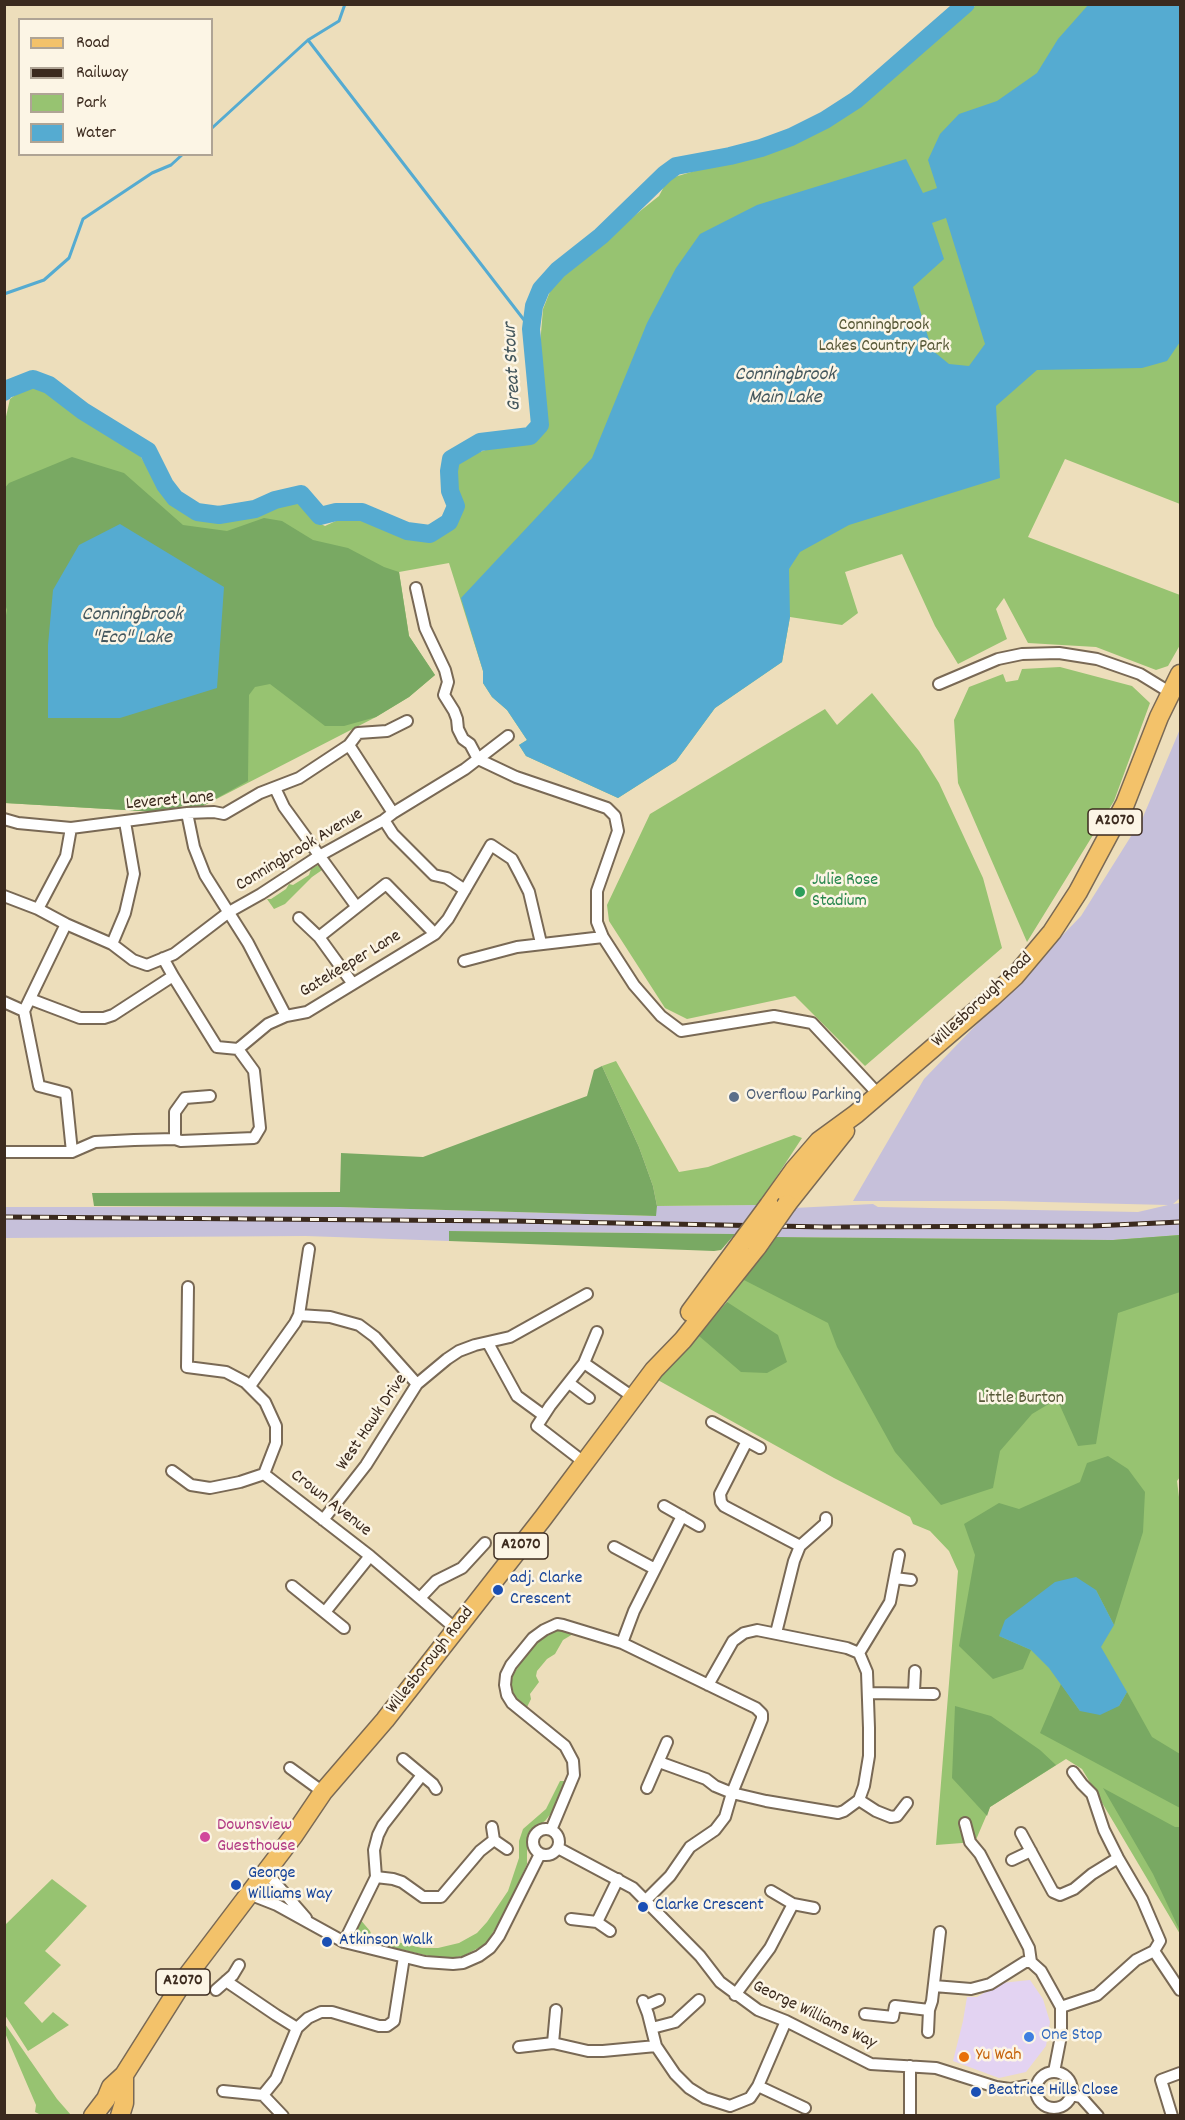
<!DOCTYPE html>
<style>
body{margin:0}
#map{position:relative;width:1185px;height:2120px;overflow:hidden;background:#eddebb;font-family:Dekko,sans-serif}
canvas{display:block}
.frame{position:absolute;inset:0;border:6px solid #3b2a1e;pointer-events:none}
.legend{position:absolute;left:18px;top:18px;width:195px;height:138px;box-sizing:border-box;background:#fcf5e5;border:2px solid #afa495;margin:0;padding:8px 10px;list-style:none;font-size:18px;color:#3b2a1e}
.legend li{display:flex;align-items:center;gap:12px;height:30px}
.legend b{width:30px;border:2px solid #afa495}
</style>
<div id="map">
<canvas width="1185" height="2120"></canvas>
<div class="frame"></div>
<ul class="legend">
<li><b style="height:8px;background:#f3c26a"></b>Road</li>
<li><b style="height:8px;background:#3b2a1e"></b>Railway</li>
<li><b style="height:16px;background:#97c371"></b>Park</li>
<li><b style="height:16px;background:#55abd1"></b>Water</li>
</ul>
</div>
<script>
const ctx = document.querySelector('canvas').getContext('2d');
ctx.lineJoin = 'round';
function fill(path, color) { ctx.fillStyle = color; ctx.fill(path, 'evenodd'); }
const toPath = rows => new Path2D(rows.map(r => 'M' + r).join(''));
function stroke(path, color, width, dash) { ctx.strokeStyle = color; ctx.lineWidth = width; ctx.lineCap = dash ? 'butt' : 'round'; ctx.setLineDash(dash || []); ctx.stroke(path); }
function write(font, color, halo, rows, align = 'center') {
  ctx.font = font + ' Dekko,sans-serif'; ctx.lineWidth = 5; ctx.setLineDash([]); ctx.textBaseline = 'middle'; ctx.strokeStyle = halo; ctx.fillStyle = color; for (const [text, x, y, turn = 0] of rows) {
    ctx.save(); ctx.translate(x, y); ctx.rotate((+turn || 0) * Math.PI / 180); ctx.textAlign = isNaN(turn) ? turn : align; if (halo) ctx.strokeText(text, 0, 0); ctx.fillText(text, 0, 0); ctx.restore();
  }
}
fill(toPath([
 [1030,1980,1043,1999,1050,2022,1046,2046,1026,2072,999,2078,953,2061,963,2021,967,1997,977,1997,1001,1983]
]), '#e3d3f2');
fill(toPath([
 [1180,729,1180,1198,1173,1204,1180,1203,1180,1235,1113,1240,776,1237,794,1208,873,1204,878,1207,1138,1212,1168,1205,1003,1201,853,1201,924,1079,1081,916,1143,817],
 [758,1205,735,1234,450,1231,449,1241,306,1236,5,1238,5,1207,340,1207,655,1216,657,1206]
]), '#c6c0da');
fill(toPath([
 [976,5,1180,5,1180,504,1065,459,1028,537,1180,595,1180,645,1168,666,1156,670,1096,647,1028,643,1004,598,996,609,1007,639,958,664,935,626,902,554,845,572,858,613,842,625,790,617,782,662,715,708,676,761,618,798,526,756,519,745,527,740,507,710,492,697,483,683,483,671,449,563,399,572,409,636,435,675,409,697,376,717,199,808,186,805,159,812,5,803,5,421,10,399,30,384,40,389,137,451,170,503,194,518,213,519,264,510,282,502,294,501,306,506,317,522,325,526,351,514,402,535,423,539,453,523,460,497,453,475,458,460,491,448,529,441,541,433,543,411,540,345,543,309,555,279,659,196,668,179,711,166,757,155,782,146,821,128,858,105],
 [1060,667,1132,686,1150,703,1114,801,1027,942,958,783,954,720,969,687,1003,674,1006,682,1018,680,1022,669],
 [872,693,919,751,939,783,983,878,1002,948,865,1066,795,996,687,1019,665,1008,609,921,607,905,650,814,825,709,837,725],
 [320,864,325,868,312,877,285,904,274,909,267,899,271,899,286,889,289,884,293,885,309,875,311,869],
 [616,1061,679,1172,708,1167,794,1135,802,1138,758,1205,657,1206,653,1186,639,1147,602,1066],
 [1180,1235,1180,1477,1177,1481,1180,1505,1180,1934,1082,1769,1066,1759,990,1807,975,1842,936,1845,958,1571,949,1551,930,1531,913,1524,910,1517,834,1478,656,1379,727,1302,742,1279,1113,1240],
 [561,1629,573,1634,563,1640,555,1654,547,1659,537,1671,536,1676,539,1682,530,1694,531,1699,526,1709,513,1696,510,1689,513,1675,530,1649,544,1634],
 [560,1781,568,1781,556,1807,545,1821,531,1830,527,1836,527,1864,507,1909,486,1944,463,1956,442,1959,365,1941,361,1937,357,1930,359,1918,370,1931,372,1936,422,1948,438,1948,459,1943,477,1933,487,1922,508,1891,519,1858,519,1841,523,1829,546,1809],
 [52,1879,87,1906,45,1951,61,1965,24,2003,42,2023,53,2012,69,2025,28,2051,5,2015,5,1925],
 [5,2024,57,2099,71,2115,41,2115,35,2112,36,2105,5,2033]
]), '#97c371');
fill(toPath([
 [72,457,124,473,183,525,227,531,264,518,282,521,313,540,348,548,384,567,399,572,409,636,435,675,409,697,376,717,344,726,325,726,270,684,255,687,249,695,248,781,199,808,186,805,159,812,5,803,4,626,7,610,4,601,4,489,9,483],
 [602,1066,639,1147,653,1186,657,1206,656,1216,340,1207,94,1206,92,1193,340,1192,341,1153,423,1157,587,1096,594,1070],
 [449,1231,735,1234,721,1250,714,1251,449,1241],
 [1180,1235,1180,1292,1118,1313,1096,1444,1078,1446,1057,1399,1032,1414,1000,1451,993,1488,941,1505,895,1452,837,1347,828,1323,742,1279,776,1237,1113,1240],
 [727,1302,778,1335,787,1362,767,1373,741,1372,699,1336],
 [1108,1456,1128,1469,1145,1492,1143,1532,1114,1625,1096,1590,999,1636,1031,1650,1023,1669,993,1679,959,1646,975,1555,964,1524,999,1503,1019,1509,1080,1482,1087,1463],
 [1061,1684,1080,1711,1119,1706,1127,1692,1152,1737,1180,1754,1180,1808,1040,1733],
 [955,1706,991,1716,1040,1750,1056,1765,990,1807,987,1816,952,1778],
 [1103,1788,1175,1827,1180,1827,1180,1931,1153,1874]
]), '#79a963');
fill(toPath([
 [1089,4,1180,5,1180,342,1167,361,1142,368,1037,370,996,406,1000,478,849,525,800,552,789,569,790,617,782,662,715,708,676,761,618,798,526,756,519,745,527,740,507,710,492,697,483,683,483,671,461,598,592,458,647,323,676,268,700,234,757,205,906,159,923,193,937,188,928,160,940,134,959,114,997,101,1037,73,1058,39],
 [946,218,985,344,969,366,949,364,932,350,913,287,944,259,932,223],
 [120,524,224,587,217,688,120,718,48,718,48,645,53,590,79,545],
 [1076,1577,1096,1590,1114,1625,1101,1647,1127,1692,1119,1706,1100,1715,1080,1711,1049,1668,1031,1650,999,1636,1005,1620,1055,1582]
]), '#55abd1');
stroke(toPath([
 [308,40,531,329],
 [212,128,308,40,339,21,345,4],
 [4,294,44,280,69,258,83,219,152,173,171,165,183,154]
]), '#55abd1', 3);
stroke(toPath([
 [4,392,5,390,33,379,49,385,83,411,148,451,165,485,175,498,197,512,219,515,255,509,275,500,301,494,320,516,336,512,362,512,407,531,430,534,449,522,456,506,450,491,449,471,451,459,480,442,530,436,540,425,531,329,534,306,541,289,558,270,601,236,665,174,676,166,730,156,761,148,791,137,825,120,856,100,966,4]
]), '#55abd1', 18);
const minor = toPath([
 [416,588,425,628,445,670,448,682,444,695,454,711,457,719,458,729,463,739,470,744,478,759,508,736],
 [939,684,998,659,1022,654,1059,653,1097,659,1140,674,1171,693],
 [349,745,393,813],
 [275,788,284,807,356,906],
 [187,813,194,847,205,875,248,943,286,1016],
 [4,819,18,823,71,828,187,813,214,812,224,814,260,793,299,778,349,745,358,733,387,731,407,721],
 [384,820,393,834,434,875,447,878,465,890],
 [4,896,38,909,66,924,112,944,133,960,147,965,174,954,229,912,261,894,319,856,384,820,393,813,465,769,478,759,516,777,607,808,615,816,618,831,597,891,597,922,603,937,634,985,661,1016,681,1031,774,1016,812,1023,879,1095],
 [38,909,66,856,71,828],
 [299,918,319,937],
 [66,924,24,1011,39,1086,66,1093,72,1152],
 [112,944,125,913,134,874,125,822],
 [464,961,517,947,603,937],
 [173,976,217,1047,238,1049],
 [353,984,319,937,386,884,435,934],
 [30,999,80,1018,104,1018,113,1015,173,976,163,958],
 [4,1002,24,1011],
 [238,1049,268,1024,286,1016,307,1012,435,934,448,919,491,845,512,859,521,876,529,892,541,943],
 [175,1139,175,1112,185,1098,210,1096],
 [4,1152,72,1152,95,1142,134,1140,175,1139,181,1141,254,1138,260,1128,254,1071,238,1049],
 [188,1287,187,1367,226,1372,245,1382,265,1402,276,1426,276,1443,264,1474],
 [299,1315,309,1249],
 [488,1343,517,1396,543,1415],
 [584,1363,633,1397],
 [569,1383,589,1398],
 [250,1386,295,1323,299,1315,330,1317,359,1325,375,1337,417,1384],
 [712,1422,760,1448],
 [747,1441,720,1494,721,1502,724,1506,800,1546],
 [585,1463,537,1426,550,1406,584,1363,597,1332],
 [172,1471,191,1485,210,1488,240,1482,264,1474],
 [264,1474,370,1556,456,1629],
 [664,1506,699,1526],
 [323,1520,366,1465,417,1384,447,1359,459,1351,475,1345,510,1337,587,1294],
 [614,1547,655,1569],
 [895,1578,911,1580],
 [292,1586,344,1628],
 [420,1598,436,1581,462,1568,485,1543],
 [325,1612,370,1556],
 [776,1633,794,1561,800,1546,826,1523,826,1518],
 [622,1643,634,1611,682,1516],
 [859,1653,890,1602,899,1555],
 [914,1692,915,1671],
 [868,1693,934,1694],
 [403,1759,433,1784,436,1789],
 [659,1762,706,1779,715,1786,732,1793,766,1801,838,1813,844,1811,859,1800,864,1786,869,1756,869,1728,867,1672,859,1653,847,1648,757,1630,744,1633,733,1641,708,1685],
 [290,1768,323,1792],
 [647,1788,667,1742],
 [859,1800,876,1811,891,1817,897,1816,907,1803],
 [965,1823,970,1842,980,1854,1029,1948,1031,1962,1041,1971,1061,2007,1061,2036,1054,2072],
 [492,1827,494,1840,507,1849],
 '533 1842a13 13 0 1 1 26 0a13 13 0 1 1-26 0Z',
 [551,1830,574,1775,573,1761,565,1746,512,1703,507,1695,505,1685,506,1675,511,1665,533,1638,544,1630,557,1624,563,1625,622,1643,756,1708,762,1714,762,1719,732,1793,725,1817,715,1830,690,1847,670,1876,646,1900],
 [1021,1833,1053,1892,1060,1895,1074,1889,1092,1874,1118,1858],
 [558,1848,633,1888,700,1956,720,1982,758,2010,786,2021,871,2064,936,2068,996,2087,1010,2089,1025,2086,1036,2089],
 [1012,1860,1031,1851],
 [266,1872,306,1918],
 [376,1877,393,1879,402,1882,423,1897,441,1897,480,1851,494,1840],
 [771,1891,793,1904,814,1908],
 [249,1894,277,1905,344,1942,425,1962,453,1964,463,1963,479,1956,490,1948,499,1936,540,1854],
 [571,1919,597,1922,618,1879],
 [597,1922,610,1931],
 [344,1942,376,1877,374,1850,378,1835,383,1825,422,1775],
 [1154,1951,1180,1990],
 [226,1981,276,2015,297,2028],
 [934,1986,971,1989,990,1984,1025,1962,1031,1962],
 [216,1990,233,1975,239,1965],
 [735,1995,770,1948,793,1904],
 [643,2001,648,2014,656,2046],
 [645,2006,659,2000],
 [1061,2007,1097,1995,1136,1960,1154,1951,1160,1941,1142,1899,1118,1858,1104,1830,1092,1794,1082,1784,1073,1772],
 [865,2014,893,2017,895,2006,929,2010,932,2001,940,1932],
 [652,2028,675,2022,699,2000],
 [928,2032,929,2010],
 [553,2043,556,2010],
 [519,2047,553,2043,588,2051,603,2051,656,2046,675,2074,689,2088,705,2098,730,2106,750,2098,758,2086,786,2021],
 [910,2066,910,2116],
 '1036 2090a18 18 0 1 1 36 0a18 18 0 1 1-36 0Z',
 [758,2086,805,2108],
 [223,2091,263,2095,283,2116],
 [263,2095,276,2079,297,2028,308,2018,321,2012,332,2012,379,2026,387,2026,394,2021,404,1957],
 [1071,2095,1081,2097,1098,2116],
 [1172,2116,1161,2080,1180,2073]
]);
const primary = toPath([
 [787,1204,845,1131],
 [769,1205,794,1170,819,1141,856,1114,991,998,1015,976,1052,932,1078,892,1125,804,1159,717,1180,674],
 [690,1312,741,1243],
 [93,2116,106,2099,111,2087,124,2075,184,1980,294,1835,323,1792,385,1720,543,1518,654,1370,683,1340,757,1247],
 [120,2116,124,2103,124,2075]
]);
stroke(minor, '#796955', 14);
stroke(primary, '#796955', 21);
stroke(minor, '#fff', 10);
stroke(primary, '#f3c26a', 18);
const rail = toPath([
 [4,1217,512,1221,826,1227,1093,1226,1180,1222]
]);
stroke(rail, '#3b2a1e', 5);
stroke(rail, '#fcf5e5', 3, [9]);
const primaryBridge = toPath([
 [741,1243,769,1205],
 [757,1247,787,1204]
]);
stroke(primaryBridge, '#796955', 21, []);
stroke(primaryBridge, '#f3c26a', 18);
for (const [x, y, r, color] of [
 [800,892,6,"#2e9e5b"],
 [734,1097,6,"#5c6f8a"],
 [498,1590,6,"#1a4fb4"],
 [205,1837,6,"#d1479c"],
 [236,1885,6,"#1a4fb4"],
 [643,1907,6,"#1a4fb4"],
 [327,1942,6,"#1a4fb4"],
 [1029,2037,6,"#3f7fe0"],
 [964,2057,6,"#e8710a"],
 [976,2092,6,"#1a4fb4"]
]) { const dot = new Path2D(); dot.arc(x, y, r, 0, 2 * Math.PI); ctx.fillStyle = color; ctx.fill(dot); stroke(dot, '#fcf5e5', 2); }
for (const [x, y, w] of [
 [1115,822,54],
 [521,1546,54],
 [183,1982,54]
]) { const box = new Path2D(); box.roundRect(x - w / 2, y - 13, w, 26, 4.5); ctx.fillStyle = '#fcf5e5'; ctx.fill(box); stroke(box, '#3b2a1e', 1.5); }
write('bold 16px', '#3b2a1e', null, [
 ["A2070",1115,822],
 ["A2070",521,1546],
 ["A2070",183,1982]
]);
write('18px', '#575837', '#fcf5e5', [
 ["Conningbrook",884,327],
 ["Lakes Country Park",884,348],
 ["Little Burton",1021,1400]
]);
write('18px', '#3b2a1e', '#fcf5e5', [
 ["Leveret Lane",170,802,-5],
 ["Conningbrook Avenue",300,851,-31],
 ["Gatekeeper Lane",351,965,-31],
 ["Willesborough Road",983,1001,-43],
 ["West Hawk Drive",373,1423,-56],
 ["Crown Avenue",330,1504,38],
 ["Willesborough Road",431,1661,-52],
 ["George Williams Way",814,2016,26]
]);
write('18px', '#27864d', '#fcf5e5', [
 ["Julie Rose",812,882],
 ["Stadium",812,903]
], 'left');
write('18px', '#4e5e75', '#fcf5e5', [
 ["Overflow Parking",746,1097]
], 'left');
write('18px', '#164399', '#fcf5e5', [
 ["adj. Clarke",510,1580],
 ["Crescent",510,1601],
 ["George",248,1875],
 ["Williams Way",248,1896],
 ["Clarke Crescent",655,1907],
 ["Atkinson Walk",339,1942],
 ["Beatrice Hills Close",988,2092]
], 'left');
write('18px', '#b23c85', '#fcf5e5', [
 ["Downsview",217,1827],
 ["Guesthouse",217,1848]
], 'left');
write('18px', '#366cbe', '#fcf5e5', [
 ["One Stop",1041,2037]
], 'left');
write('18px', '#c56008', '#fcf5e5', [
 ["Yu Wah",976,2057]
], 'left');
write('italic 20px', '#44575d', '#fcf5e5', [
 ["Great Stour",514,367,-93],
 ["Conningbrook",785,376],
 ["Main Lake",785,399],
 ["Conningbrook",132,616],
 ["\"Eco\" Lake",132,639]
]);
</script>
